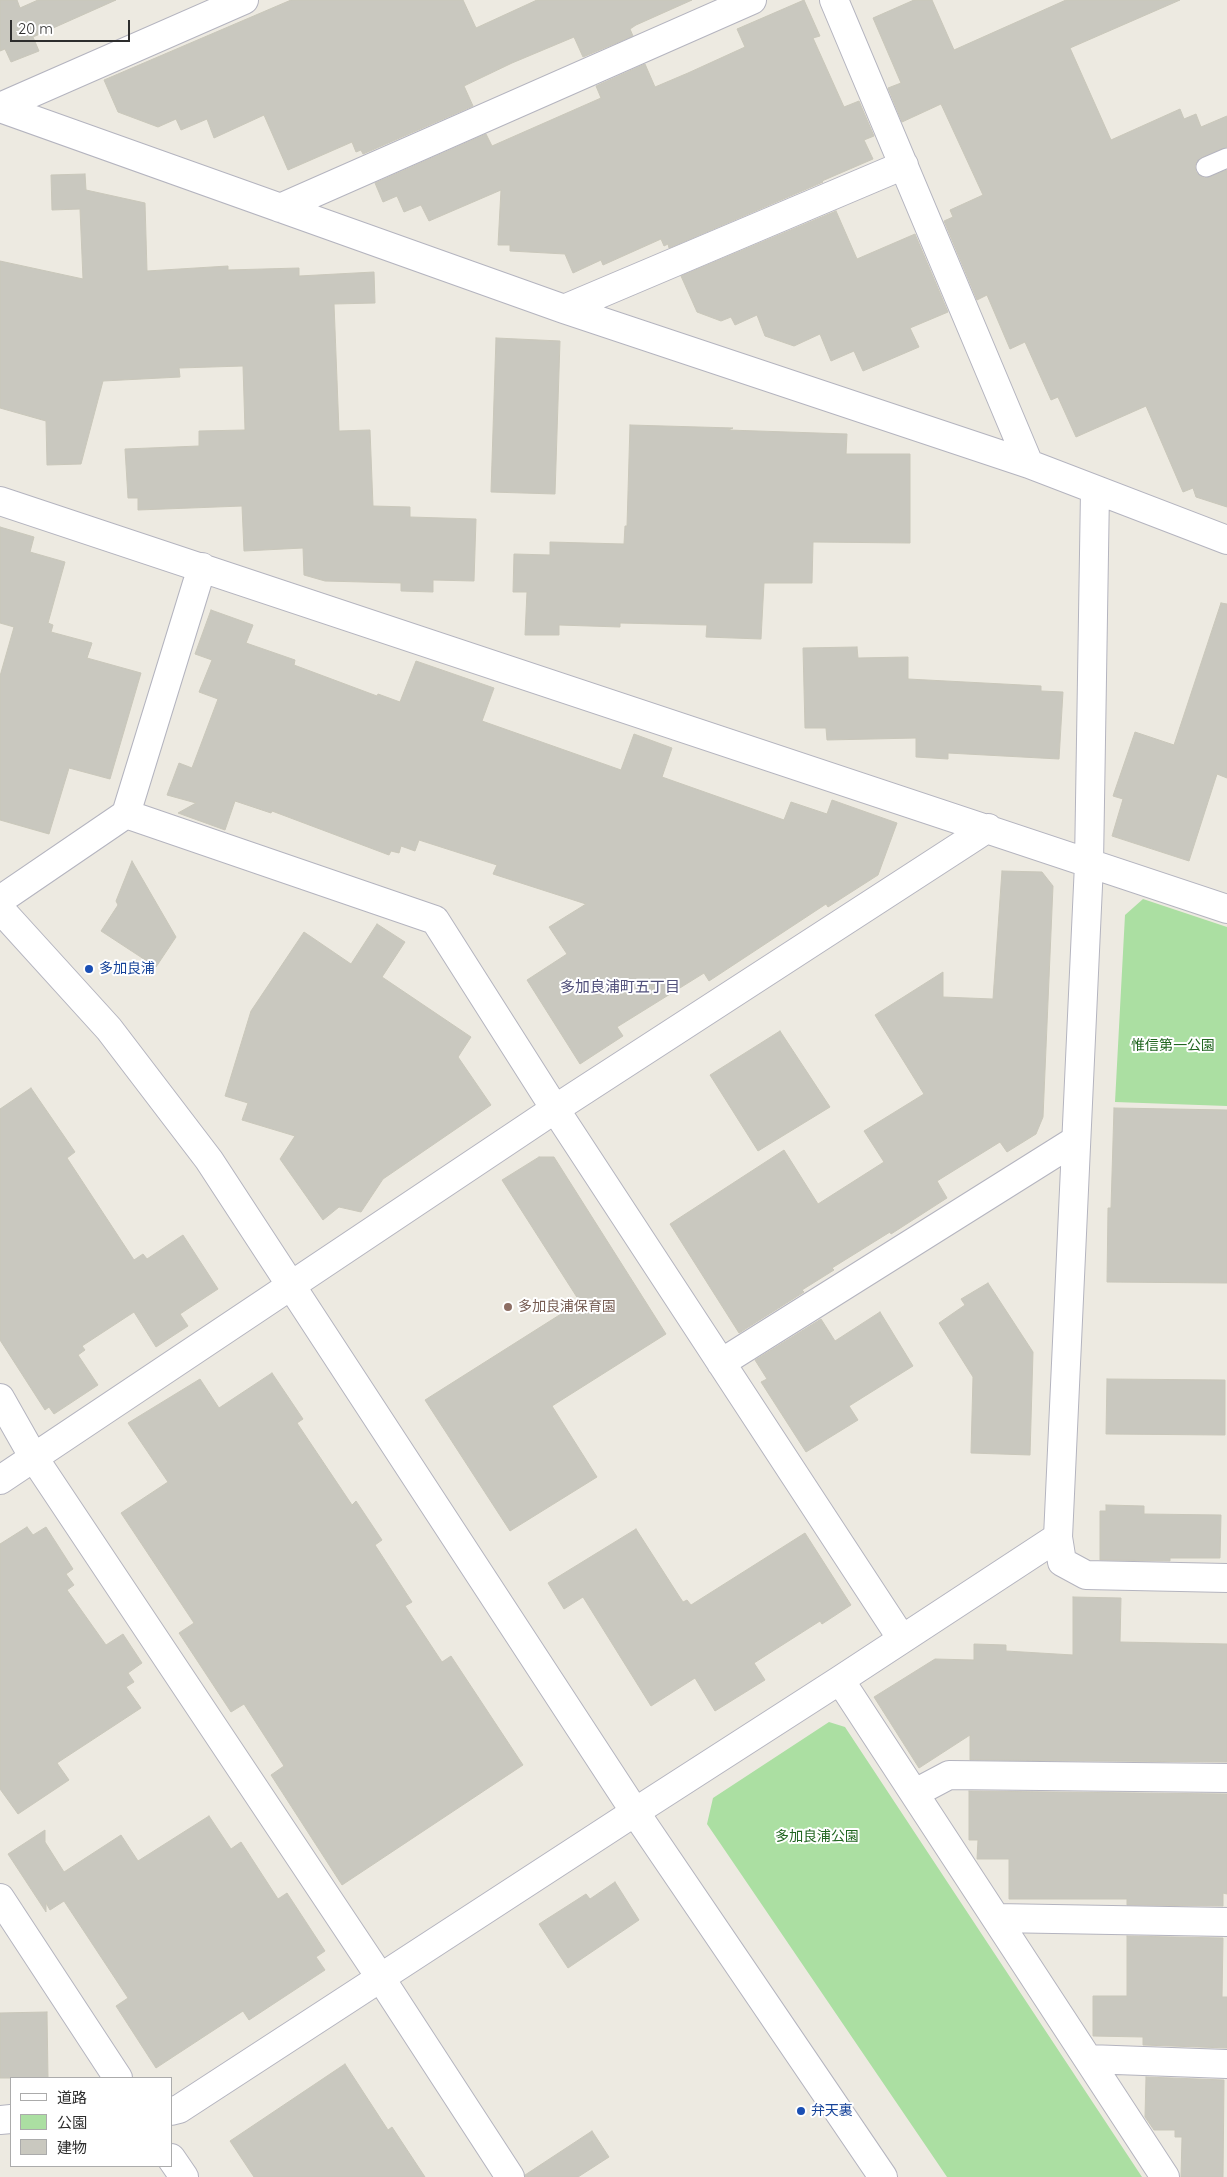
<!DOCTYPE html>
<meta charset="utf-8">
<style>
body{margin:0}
#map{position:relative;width:1227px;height:2177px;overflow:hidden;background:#edeae1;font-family:Quicksand,"Noto Sans JP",sans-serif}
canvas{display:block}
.legend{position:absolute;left:10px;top:2077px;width:162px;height:90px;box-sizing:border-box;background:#fff;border:1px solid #ababab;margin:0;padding:6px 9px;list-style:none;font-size:15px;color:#2d2d2d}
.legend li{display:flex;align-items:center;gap:10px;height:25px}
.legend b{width:25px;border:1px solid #ababab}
.scale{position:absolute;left:10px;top:20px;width:120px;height:22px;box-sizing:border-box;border:2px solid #2d2d2d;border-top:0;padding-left:6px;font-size:15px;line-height:18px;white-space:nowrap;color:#2d2d2d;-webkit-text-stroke:4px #fff;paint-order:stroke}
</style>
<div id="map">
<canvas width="1227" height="2177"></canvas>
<ul class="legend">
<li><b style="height:6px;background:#fff"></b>道路</li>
<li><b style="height:14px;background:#abdfa2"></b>公園</li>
<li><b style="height:14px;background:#c9c8bf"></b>建物</li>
</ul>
<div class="scale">20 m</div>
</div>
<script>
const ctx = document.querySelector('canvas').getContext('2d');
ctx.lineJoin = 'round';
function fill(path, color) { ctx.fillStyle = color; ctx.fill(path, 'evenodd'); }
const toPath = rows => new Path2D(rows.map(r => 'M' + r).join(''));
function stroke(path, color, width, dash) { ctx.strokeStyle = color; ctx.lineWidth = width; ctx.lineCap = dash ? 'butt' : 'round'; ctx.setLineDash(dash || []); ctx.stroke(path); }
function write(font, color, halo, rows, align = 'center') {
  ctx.font = font + ' Quicksand,"Noto Sans JP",sans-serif'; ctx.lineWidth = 4; ctx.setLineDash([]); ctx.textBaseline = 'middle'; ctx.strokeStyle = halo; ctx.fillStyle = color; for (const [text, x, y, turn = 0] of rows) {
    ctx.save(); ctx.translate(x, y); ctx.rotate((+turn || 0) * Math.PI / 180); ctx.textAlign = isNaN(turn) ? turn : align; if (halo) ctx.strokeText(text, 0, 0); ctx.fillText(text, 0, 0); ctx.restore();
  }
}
fill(toPath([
 [1143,899,1227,927,1227,1106,1115,1102,1125,915],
 [829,1722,845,1727,1142,2177,947,2177,707,1824,713,1798]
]), '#abdfa2');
const building = toPath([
 [0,0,17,0,20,8,38,0,116,0,33,37,39,51,11,62,5,49,0,51,0,0],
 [291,0,463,0,476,28,537,0,692,0,636,25,630,29,633,36,583,57,574,37,512,63,464,86,473,106,363,154,361,150,356,152,352,142,288,170,264,115,214,138,207,119,181,130,176,119,158,127,118,112,104,80,291,0],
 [804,0,820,36,813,38,844,107,859,101,874,136,864,140,873,159,822,181,823,182,669,248,668,244,664,246,661,239,603,265,601,260,573,273,565,254,510,251,510,245,498,245,501,190,429,221,421,205,404,212,397,196,383,202,375,183,486,134,492,146,601,98,596,86,645,64,655,87,688,73,745,47,737,29,804,0],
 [914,0,932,0,954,50,1066,0,1180,0,1070,48,1111,140,1180,109,1184,119,1196,114,1201,127,1227,116,1227,147,1202,157,1197,161,1195,166,1196,172,1204,178,1227,170,1227,507,1196,497,1193,488,1183,492,1146,406,1076,437,1058,397,1051,400,1025,342,1010,349,987,295,977,300,944,221,953,217,950,210,983,195,941,104,902,122,888,88,901,83,873,18,914,0],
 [85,174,86,190,145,203,147,271,228,266,228,270,299,268,299,276,374,272,375,303,334,304,339,431,370,430,373,506,410,507,410,517,476,519,474,581,433,580,433,592,401,591,401,583,325,581,304,575,303,548,244,551,242,506,138,510,138,498,128,498,125,449,199,446,199,431,245,430,243,366,179,368,180,377,103,381,81,464,47,465,46,421,0,408,0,261,83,279,80,209,52,210,51,175,85,174],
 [836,211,857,259,915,234,948,312,910,328,919,347,863,371,854,351,831,361,820,334,794,346,765,336,757,315,735,325,731,317,721,321,697,312,681,276,836,211],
 [496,338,560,341,555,494,491,492,496,338],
 [630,425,733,428,728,430,847,434,846,454,910,454,910,543,813,542,812,583,764,583,761,639,706,637,707,625,620,623,620,627,559,625,559,635,525,635,527,592,513,592,514,554,550,555,550,542,624,544,625,526,627,526,630,425],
 [0,527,34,537,30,552,65,562,48,623,53,625,51,632,92,643,87,658,141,673,110,779,69,768,49,834,0,820,0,676,14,627,0,623,0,527],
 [1221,603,1227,604,1227,778,1217,774,1189,861,1112,836,1123,799,1113,796,1135,732,1174,745,1221,603],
 [211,610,253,625,246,643,295,660,294,665,377,696,378,694,400,702,416,661,494,688,482,721,621,770,634,734,672,748,662,777,784,820,791,802,827,814,832,800,897,823,878,875,828,907,826,904,709,981,704,973,617,1027,623,1036,580,1064,527,980,567,954,549,927,586,904,493,874,497,865,419,840,415,851,401,846,399,853,391,851,389,855,272,811,271,813,235,801,225,830,178,813,196,803,167,795,179,763,192,768,218,699,199,692,212,660,195,654,211,610],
 [857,647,858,658,908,657,908,679,1041,686,1041,691,1063,692,1059,759,948,753,948,759,916,757,916,738,827,740,826,728,805,728,803,648,857,647],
 [132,861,176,937,156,967,101,931,118,905,116,901,132,861],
 [1002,871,1042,872,1053,886,1043,1117,1036,1134,1007,1152,1000,1142,937,1181,947,1198,891,1234,890,1232,832,1268,834,1270,802,1290,804,1292,739,1333,670,1224,784,1150,818,1204,884,1162,864,1131,924,1094,875,1015,943,972,943,997,993,999,1002,871],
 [377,924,405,942,382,977,471,1037,458,1057,491,1105,383,1179,361,1212,339,1207,323,1220,280,1159,295,1136,242,1120,248,1103,225,1096,251,1011,304,932,351,964,377,924],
 [780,1031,830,1107,758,1151,710,1075,780,1031],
 [31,1088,75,1152,67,1158,134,1260,143,1254,147,1259,183,1235,218,1289,180,1314,188,1326,156,1347,134,1312,82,1346,85,1350,78,1355,98,1385,54,1414,49,1407,45,1410,0,1340,0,1109,31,1088],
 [1114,1108,1227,1110,1227,1283,1107,1282,1108,1208,1111,1208,1114,1108],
 [539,1157,554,1157,666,1334,552,1406,597,1477,510,1531,425,1400,580,1302,502,1180,539,1157],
 [988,1283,1033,1352,1030,1455,971,1453,973,1377,939,1323,965,1305,961,1299,988,1283],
 [880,1312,913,1366,849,1406,858,1420,806,1452,761,1382,767,1379,755,1360,821,1319,835,1341,880,1312],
 [272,1373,303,1419,297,1423,352,1505,356,1501,382,1540,375,1545,412,1602,405,1606,442,1662,451,1656,523,1765,342,1885,271,1775,284,1766,244,1704,231,1712,179,1633,194,1623,121,1513,168,1482,128,1423,200,1379,219,1408,272,1373],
 [1107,1379,1225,1380,1225,1435,1106,1434,1107,1379],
 [1106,1505,1144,1506,1144,1514,1221,1515,1220,1558,1170,1558,1170,1561,1100,1560,1100,1511,1106,1511,1106,1505],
 [27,1527,33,1535,46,1527,73,1569,66,1574,74,1585,67,1590,106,1645,123,1634,142,1663,128,1673,134,1682,126,1687,141,1708,57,1763,69,1780,18,1814,0,1789,0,1544,27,1527],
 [636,1529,679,1596,683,1602,687,1600,691,1605,805,1533,851,1605,822,1624,820,1621,754,1663,765,1680,715,1711,695,1678,651,1706,583,1597,564,1609,548,1583,636,1529],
 [1073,1597,1121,1598,1120,1642,1227,1644,1227,1762,970,1760,970,1735,919,1768,874,1697,935,1659,974,1660,974,1644,1006,1645,1006,1651,1073,1655,1073,1597],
 [969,1791,1227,1794,1227,1894,1223,1893,1223,1906,1127,1905,1127,1899,1009,1899,1009,1859,977,1859,978,1840,969,1840,969,1791],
 [209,1816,231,1849,241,1842,278,1899,287,1893,325,1951,316,1957,325,1970,249,2020,243,2011,156,2068,116,2006,128,1998,64,1901,50,1910,46,1903,46,1912,8,1854,45,1830,45,1842,64,1872,121,1835,138,1861,209,1816],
 [615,1882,639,1920,568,1968,539,1924,586,1894,590,1899,615,1882],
 [1127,1936,1223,1938,1222,1997,1227,1997,1227,2048,1143,2045,1143,2037,1093,2036,1093,1996,1127,1996,1127,1936],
 [47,2012,48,2078,0,2078,0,2013,47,2012],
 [345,2064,388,2130,392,2127,425,2177,254,2177,230,2141,345,2064],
 [1146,2077,1224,2080,1223,2177,1181,2177,1182,2137,1175,2137,1175,2130,1154,2130,1145,2117,1146,2077],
 [592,2131,609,2157,578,2177,525,2177,525,2175,592,2131]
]);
fill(building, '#c9c8bf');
stroke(building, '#c9c7ba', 1);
const lane = toPath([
 [1206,167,1227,158]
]);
const street = toPath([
 [834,0,1029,464],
 [0,107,244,0],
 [0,108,564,309,1029,464,1227,540],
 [280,208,752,0],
 [564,309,904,165],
 [1095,491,1089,864,1058,1537,1062,1562,1086,1575,1227,1578],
 [0,501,1227,909],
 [126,814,435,920,555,1109,902,1639],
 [0,900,126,814,202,567],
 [721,1363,1076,1140],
 [0,1398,34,1458,380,1977,510,2177],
 [0,1480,555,1109,988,828],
 [840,1680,1165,2177],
 [915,1793,949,1775,1227,1778],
 [635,1812,840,1680,1058,1537],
 [0,1898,118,2078],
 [996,1918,1227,1922],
 [1088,2059,1227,2064],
 [171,2158,184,2177]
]);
const secondary = toPath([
 [0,909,109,1029,209,1160,635,1812,883,2177],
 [171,2111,179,2109,635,1812],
 [0,2120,11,2119]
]);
stroke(lane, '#b4b4bf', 21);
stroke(street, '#b4b4bf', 30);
stroke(secondary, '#b4b4bf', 30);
stroke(lane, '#fff', 19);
stroke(street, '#fff', 28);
stroke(secondary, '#fff', 28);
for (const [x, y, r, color] of [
 [89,969,5,"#1a4fb4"],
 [508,1307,5,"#8d6e63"],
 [801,2111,5,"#1a4fb4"]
]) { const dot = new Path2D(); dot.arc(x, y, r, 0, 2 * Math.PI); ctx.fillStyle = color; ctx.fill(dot); stroke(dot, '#fff', 2); }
write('14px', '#164399', '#fff', [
 ["多加良浦",99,969],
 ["弁天裏",811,2111]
], 'left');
write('14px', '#226621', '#fff', [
 ["惟信第一公園",1173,1046],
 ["多加良浦公園",817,1837]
]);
write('14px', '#785e54', '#fff', [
 ["多加良浦保育園",518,1307]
], 'left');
write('15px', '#51507b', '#fff', [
 ["多加良浦町五丁目",620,987]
]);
</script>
